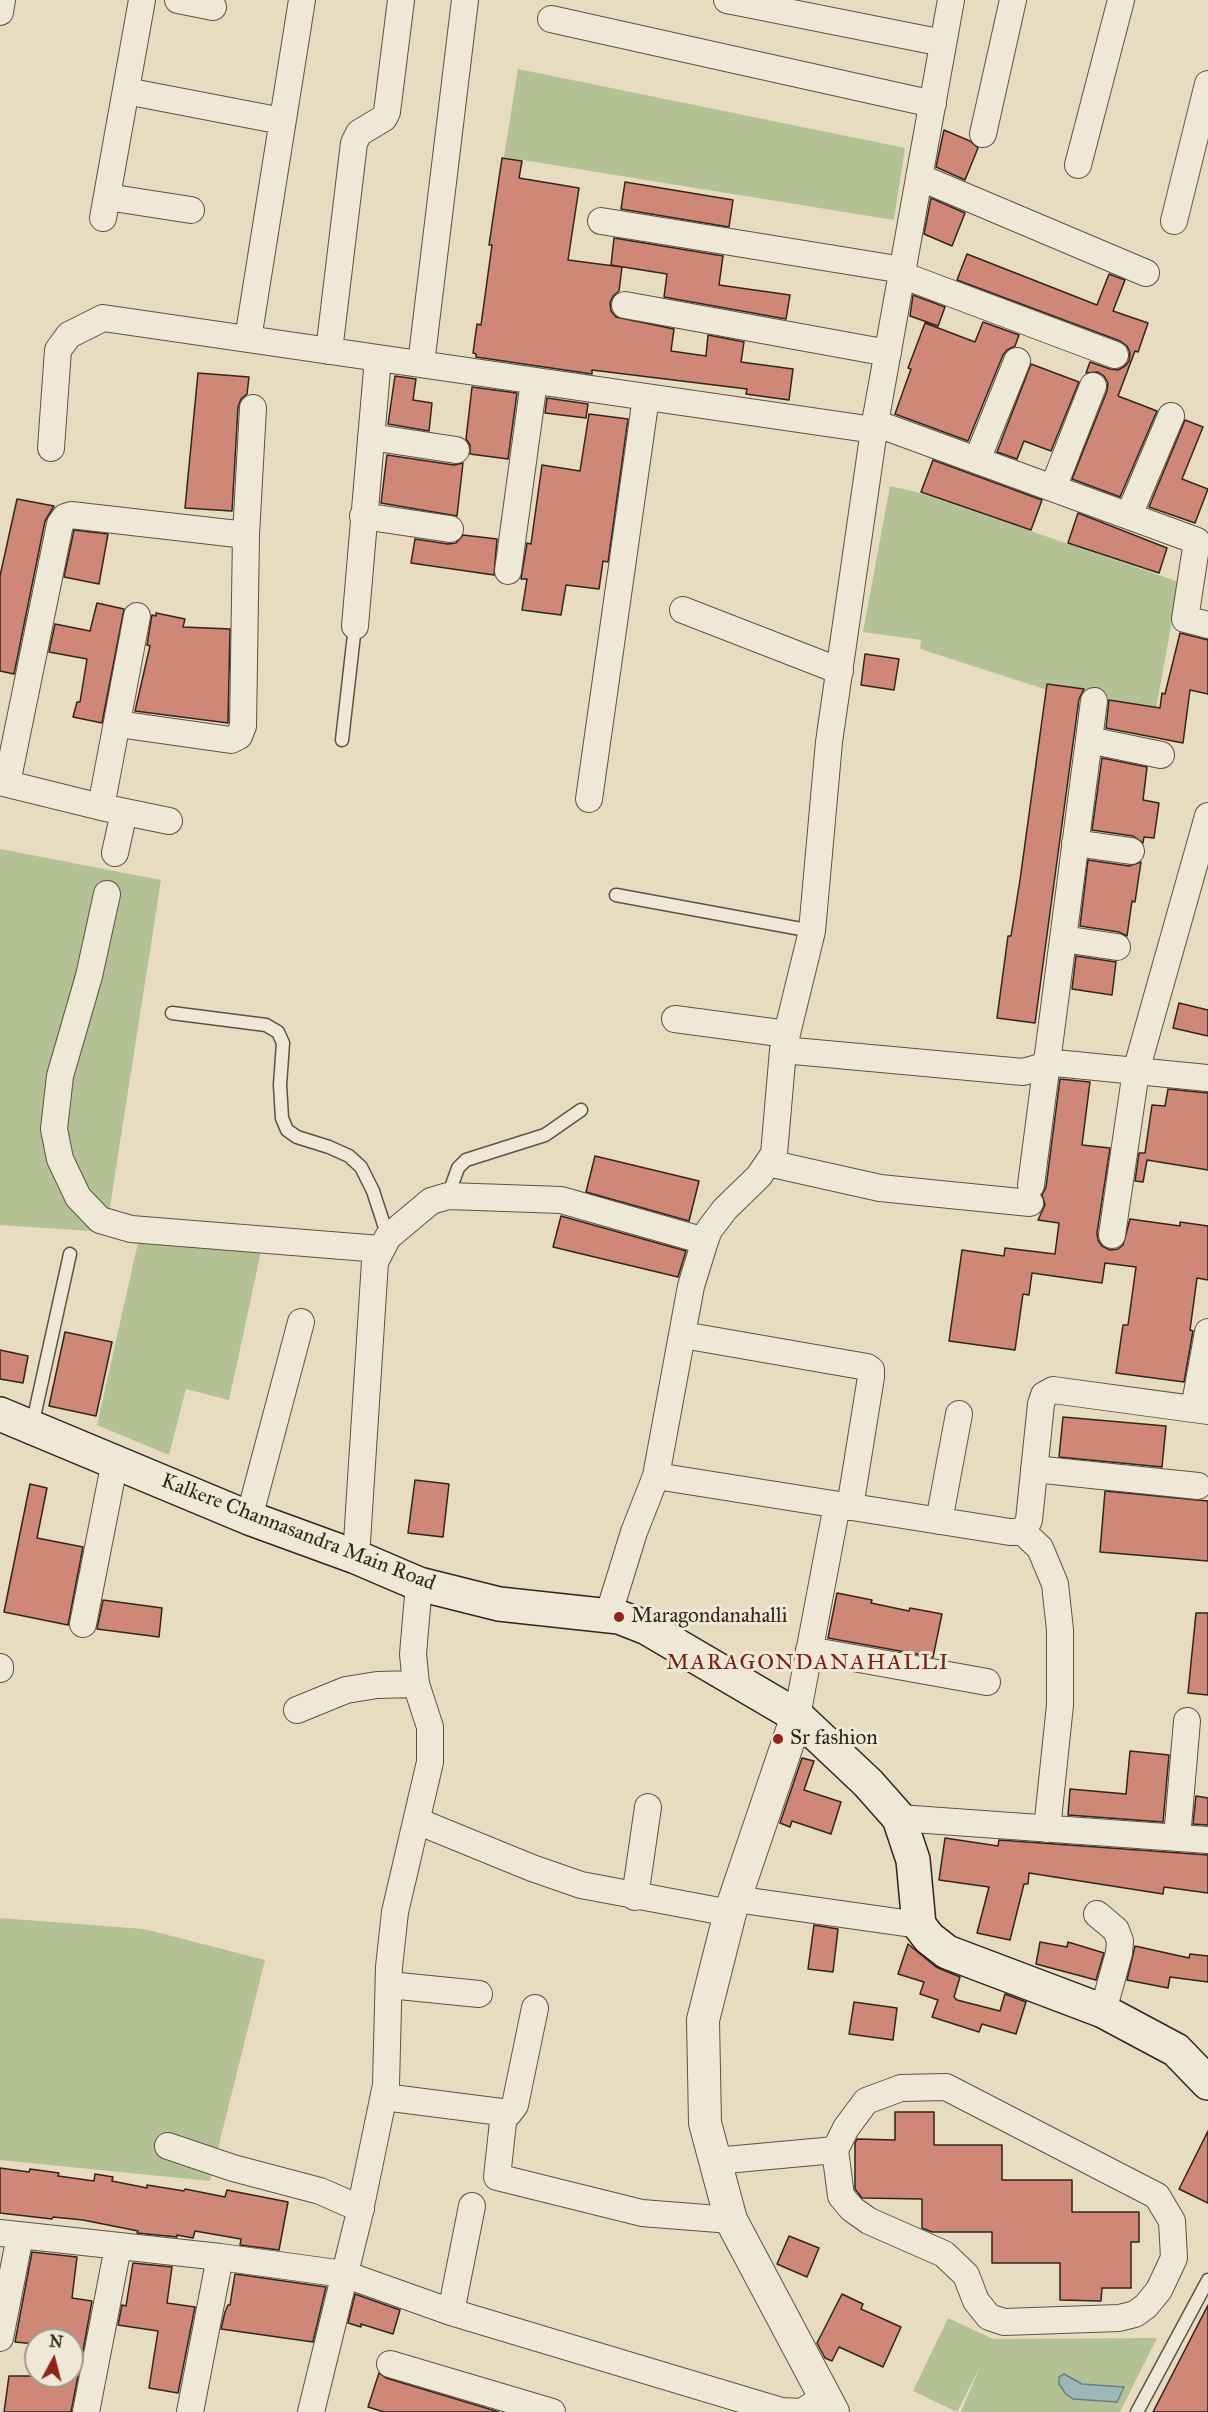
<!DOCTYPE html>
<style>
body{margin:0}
#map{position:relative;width:1208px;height:2412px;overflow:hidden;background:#e7dbc0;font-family:"IM FELL Great Primer",serif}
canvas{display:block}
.north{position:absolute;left:24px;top:2328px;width:60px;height:60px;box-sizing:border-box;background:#efe8d6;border:2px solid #a39a8c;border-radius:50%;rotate:7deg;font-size:16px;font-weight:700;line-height:24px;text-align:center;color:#32251c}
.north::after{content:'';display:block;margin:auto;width:21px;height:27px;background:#8f2418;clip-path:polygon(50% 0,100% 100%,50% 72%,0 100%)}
</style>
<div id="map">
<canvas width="1208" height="2412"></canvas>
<div class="north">N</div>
</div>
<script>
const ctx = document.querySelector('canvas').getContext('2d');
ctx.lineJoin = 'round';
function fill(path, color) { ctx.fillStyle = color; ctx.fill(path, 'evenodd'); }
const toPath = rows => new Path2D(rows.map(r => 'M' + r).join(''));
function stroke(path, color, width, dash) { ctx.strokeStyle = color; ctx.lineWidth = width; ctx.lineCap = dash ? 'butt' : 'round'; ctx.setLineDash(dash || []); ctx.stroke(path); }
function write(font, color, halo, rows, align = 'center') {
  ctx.font = font + ' "IM FELL Great Primer",serif'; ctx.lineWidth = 6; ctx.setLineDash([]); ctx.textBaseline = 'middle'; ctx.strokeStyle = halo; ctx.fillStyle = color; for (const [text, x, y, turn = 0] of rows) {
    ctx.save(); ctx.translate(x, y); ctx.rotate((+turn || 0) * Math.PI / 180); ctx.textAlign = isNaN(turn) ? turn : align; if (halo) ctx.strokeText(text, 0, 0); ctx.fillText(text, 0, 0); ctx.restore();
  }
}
fill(toPath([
 [518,69,905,148,894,220,504,157],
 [890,486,920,493,1179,582,1154,720,1057,693,920,649,921,640,863,632],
 [0,849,161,880,106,1232,0,1225],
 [140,1234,262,1247,229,1400,186,1389,169,1455,97,1425],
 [0,1918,144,1929,265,1960,210,2181,0,2160],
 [948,2318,993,2339,1157,2338,1120,2412,961,2412,980,2367,957,2412,913,2391]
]), '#b3c194');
const water = toPath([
 [1064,2374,1082,2384,1124,2387,1117,2402,1073,2399,1066,2394,1059,2384,1059,2377,1064,2374]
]);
fill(water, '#9bb8bc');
stroke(water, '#717d7c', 1.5);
const building = toPath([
 [944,130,970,141,978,148,965,180,936,167,944,130],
 [502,158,522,161,519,178,579,188,568,260,622,267,619,291,613,296,610,303,611,311,616,317,674,329,671,351,706,356,708,335,744,342,741,362,793,369,789,400,746,394,747,389,592,370,592,374,476,357,476,354,473,353,477,324,481,325,492,245,489,245,502,158],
 [625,182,733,200,729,227,621,209,625,182],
 [931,198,965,213,952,246,924,234,931,198],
 [614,238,723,256,719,285,790,295,786,319,664,297,667,274,611,265,614,238],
 [967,254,1097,305,1109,274,1125,280,1113,311,1148,323,1138,352,1135,351,1118,396,1157,411,1120,497,1072,479,1107,391,1108,383,1104,376,1098,372,1086,373,1090,362,1110,369,1118,370,1125,366,1129,361,1130,353,1127,346,1120,341,957,280,967,254],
 [913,295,945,307,938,326,910,316,913,295],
 [983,322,1019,335,1015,346,1007,350,1003,355,968,441,895,414,911,369,908,368,925,323,975,342,983,322],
 [1031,364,1079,382,1051,451,1024,441,1017,459,997,452,1031,364],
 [198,373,249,377,247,394,241,399,238,407,232,511,185,508,198,373],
 [395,376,416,379,413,400,432,403,429,431,388,424,395,376],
 [472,387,517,393,508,459,470,454,470,445,466,439,472,387],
 [547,398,588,404,586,418,545,413,547,398],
 [589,414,628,419,608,562,603,561,599,589,566,585,561,615,522,610,527,579,521,579,527,543,531,544,542,465,580,471,589,414],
 [1185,420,1203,427,1182,479,1208,489,1195,523,1149,507,1185,420],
 [387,455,454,465,463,463,457,516,381,503,387,455],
 [933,460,1042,500,1031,530,921,492,933,460],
 [17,499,54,506,45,521,14,674,0,671,0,576,17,499],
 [1078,513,1167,548,1159,573,1068,543,1078,513],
 [74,530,108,534,99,584,64,577,74,530],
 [463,535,497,539,494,575,411,563,415,539,448,544,456,543,463,535],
 [97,603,124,609,102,723,73,717,77,702,80,702,87,659,49,652,55,624,90,631,97,603],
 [156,613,185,619,183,627,230,629,228,723,135,711,150,646,147,645,152,615,156,616,156,613],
 [1180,633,1208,640,1208,694,1190,690,1183,743,1106,728,1109,700,1160,708,1162,693,1165,694,1180,633],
 [865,654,899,659,894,690,861,685,865,654],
 [1047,684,1084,689,1079,699,1035,1023,997,1018,1008,936,1011,936,1020,880,1047,684],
 [1102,758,1147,767,1143,800,1159,803,1154,838,1144,837,1143,843,1133,836,1092,830,1102,758],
 [1088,860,1129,866,1141,862,1135,902,1132,901,1127,936,1119,932,1080,926,1088,860],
 [1076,956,1116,962,1112,995,1072,989,1076,956],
 [1179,1003,1208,1010,1208,1036,1173,1028,1179,1003],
 [1060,1079,1090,1082,1082,1145,1110,1148,1097,1233,1098,1240,1102,1246,1110,1250,1118,1249,1123,1245,1130,1219,1180,1226,1180,1222,1208,1226,1208,1280,1197,1278,1190,1330,1193,1331,1184,1382,1116,1373,1123,1325,1128,1325,1136,1267,1105,1263,1102,1283,1032,1273,1029,1295,1023,1294,1015,1350,949,1341,962,1250,1004,1256,1005,1248,1055,1254,1059,1223,1038,1220,1045,1205,1042,1195,1046,1187,1060,1079],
 [1168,1089,1208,1093,1208,1170,1147,1160,1143,1182,1135,1181,1139,1153,1145,1153,1152,1105,1165,1106,1168,1089],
 [595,1156,699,1181,689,1221,586,1192,595,1156],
 [561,1216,686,1251,678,1277,553,1247,561,1216],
 [65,1332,112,1342,96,1416,49,1406,65,1332],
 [0,1350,28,1356,23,1383,0,1379,0,1350],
 [1063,1417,1166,1426,1162,1467,1059,1457,1063,1417],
 [415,1480,449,1484,443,1537,408,1533,415,1480],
 [30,1484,47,1488,37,1538,83,1547,68,1625,4,1612,30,1484],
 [1105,1491,1208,1501,1208,1561,1100,1552,1105,1491],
 [837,1593,872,1600,871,1603,909,1611,910,1608,942,1614,933,1657,828,1638,837,1593],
 [103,1600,162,1608,159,1637,97,1629,103,1600],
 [1196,1613,1208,1613,1208,1695,1188,1693,1196,1613],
 [1130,1751,1169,1755,1163,1822,1068,1815,1070,1789,1126,1794,1130,1751],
 [802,1758,814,1761,804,1790,841,1802,831,1834,792,1821,790,1827,780,1823,802,1758],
 [1196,1796,1208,1798,1208,1825,1193,1824,1196,1796],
 [945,1838,998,1846,999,1840,1208,1855,1208,1893,1164,1887,1163,1894,1029,1873,1028,1884,1024,1884,1010,1940,977,1933,989,1887,939,1880,945,1838],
 [814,1925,838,1929,833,1972,808,1969,814,1925],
 [1040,1942,1067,1947,1068,1942,1104,1953,1096,1980,1036,1964,1040,1942],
 [908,1944,936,1967,960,1977,954,1997,957,2000,1000,2011,1005,1994,1026,2002,1016,2034,982,2024,979,2032,932,2017,938,2000,920,1994,924,1982,898,1974,908,1944],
 [1135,1946,1189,1958,1190,1954,1208,1956,1208,1982,1170,1977,1168,1988,1127,1980,1135,1946],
 [854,2002,897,2008,893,2040,849,2034,854,2002],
 [895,2112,934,2112,934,2145,1002,2145,1002,2180,1072,2180,1072,2212,1139,2212,1139,2242,1131,2242,1131,2288,1102,2288,1101,2301,1060,2300,1060,2263,992,2263,992,2232,932,2232,922,2228,922,2199,862,2198,855,2189,855,2143,857,2139,895,2140,895,2112],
 [1208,2131,1208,2203,1179,2189,1208,2131],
 [0,2168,29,2172,30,2169,59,2173,58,2176,94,2181,95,2174,113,2177,112,2181,147,2188,147,2185,184,2191,185,2189,225,2197,227,2190,288,2202,279,2250,240,2245,241,2239,195,2231,193,2238,177,2235,177,2237,137,2233,138,2231,83,2220,53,2217,52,2219,0,2213,0,2168],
 [789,2236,819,2248,807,2277,777,2264,789,2236],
 [32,2252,77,2257,72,2298,92,2301,83,2351,72,2349,72,2340,36,2340,36,2344,15,2342,32,2252],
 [133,2263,172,2267,167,2303,195,2307,178,2393,149,2388,158,2331,118,2325,122,2305,126,2306,133,2263],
 [235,2274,326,2287,313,2342,221,2329,225,2312,228,2305,230,2305,235,2274],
 [355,2294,400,2310,393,2334,361,2324,361,2327,348,2323,355,2294],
 [842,2294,863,2304,861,2309,901,2327,883,2367,839,2347,832,2361,825,2358,817,2343,842,2294],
 [1208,2305,1208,2412,1153,2412,1208,2305],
 [379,2373,386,2378,499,2412,384,2412,368,2407,379,2373],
 [9,2376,78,2376,71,2412,4,2412,9,2376]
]);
fill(building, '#cf8777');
stroke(building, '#32251c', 1.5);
const service = toPath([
 [342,740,355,626],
 [616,895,812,931],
 [172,1013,266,1025,278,1032,283,1043,280,1085,282,1118,287,1130,297,1137,329,1147,349,1156,361,1167,373,1191,388,1237],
 [448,1196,458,1168,466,1160,545,1135,581,1110],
 [32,1426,70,1254],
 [1137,2412,1208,2280]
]);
const minor = toPath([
 [178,0,213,7],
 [727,0,943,43],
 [0,12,2,0],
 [551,19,933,104],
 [126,91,282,121],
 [983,134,1013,0],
 [1078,165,1121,0],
 [919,177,1146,273],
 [107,197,191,210],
 [103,218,142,0],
 [601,221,903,270],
 [1174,221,1208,84],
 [902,275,1115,355],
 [625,305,888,353],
 [248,339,302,0],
 [329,351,354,143,359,133,384,118,387,112,401,0],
 [421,364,465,0],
 [875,423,951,0],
 [371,437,456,450],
 [51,448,58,350,69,335,103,318,874,430],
 [977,460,1017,361],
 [1053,488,1093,386],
 [1129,515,1171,416],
 [363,516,450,529],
 [508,571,534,381],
 [683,610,840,671],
 [355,626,378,358],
 [118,724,231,740,239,736,243,726,246,535,253,408],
 [1089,740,1161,755],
 [0,782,101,807,169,821],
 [7,783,60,524,65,517,71,515,246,535],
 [589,799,646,397],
 [101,807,137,616],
 [1075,843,1131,851],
 [115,853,124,812],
 [107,894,89,976,60,1076,54,1129,60,1159,78,1197,100,1220,131,1229,380,1249],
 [1063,939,1117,947],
 [675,1019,787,1034],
 [783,1050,1023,1072,1055,1063,1208,1078],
 [768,1163,880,1188,1030,1203],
 [1031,1185,1094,701],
 [1112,1235,1136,1071,1208,816],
 [683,1335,867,1367,871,1370,871,1377,850,1507],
 [1194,1409,1208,1332],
 [1034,1469,1198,1486],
 [656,1476,1010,1532,1023,1532,1029,1520,1041,1404,1044,1395,1053,1390,1208,1411],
 [249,1518,301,1322],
 [939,1521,959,1414],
 [1023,1532,1040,1548,1055,1584,1060,1630,1060,1705,1047,1829],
 [356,1557,375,1262,388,1237,431,1201,448,1196,561,1200,705,1241],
 [608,1616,634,1532,656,1476,691,1286,705,1241,709,1230,725,1209,759,1176,774,1154,783,1050,812,931,829,742,875,423,1197,541,1185,619,1208,625],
 [83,1624,115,1461],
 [809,1650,987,1682],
 [0,1667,0,1669],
 [297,1710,346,1690,377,1685,416,1684],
 [797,1716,837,1505],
 [899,1818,1208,1840],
 [417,1821,532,1868,581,1885,730,1913],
 [1177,1838,1187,1721],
 [635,1897,648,1807],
 [735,1899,919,1925],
 [1097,1914,1116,1930,1120,1941,1119,1953,1103,2011],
 [389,1985,479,1994],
 [946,2087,1157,2196,1172,2221,1174,2258,1159,2290,1146,2306,1135,2314,1119,2318,1004,2322,989,2317,976,2301,966,2275,944,2254,869,2221,852,2209,841,2196,835,2150,846,2128,866,2101,901,2088,946,2087],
 [384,2097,509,2113,515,2105,535,2008],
 [504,2113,497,2177,642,2213,731,2220],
 [168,2146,233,2168,320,2191,361,2209],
 [715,2161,835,2150],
 [0,2233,220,2257,344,2274,451,2312,781,2411,802,2412,825,2397],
 [451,2312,472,2206],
 [0,2338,20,2236],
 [390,2364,552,2412],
 [86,2412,118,2247],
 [190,2412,220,2257],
 [311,2412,358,2220,386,2085,389,1967,395,1912,430,1762,430,1727,416,1684,413,1654,419,1584]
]);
const tertiary = toPath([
 [797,1716,730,1913,703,2020,705,2123,731,2220,833,2412]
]);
const secondary = toPath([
 [0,1414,249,1518,356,1557,419,1584,499,1604,619,1617,647,1628,797,1716,868,1783,899,1818,913,1860,919,1925,929,1938,947,1952,1103,2011,1176,2050,1208,2083]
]);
stroke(service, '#5f5245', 15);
stroke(minor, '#5f5245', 28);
stroke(tertiary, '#5f5245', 34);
stroke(secondary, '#32251c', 36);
stroke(service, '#efe8d6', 12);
stroke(minor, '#efe8d6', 26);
stroke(tertiary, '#efe8d6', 32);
stroke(secondary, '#efe8d6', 33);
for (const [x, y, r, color] of [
 [619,1617,6,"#8f2418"],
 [778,1739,6,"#8f2418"]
]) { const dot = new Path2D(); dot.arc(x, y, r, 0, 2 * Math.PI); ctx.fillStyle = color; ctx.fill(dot); stroke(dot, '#efe8d6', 2); }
write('21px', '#32251c', '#efe8d6', [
 ["Kalkere Channasandra Main Road",298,1533,21]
]);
write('21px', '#32251c', '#efe8d6', [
 ["Maragondanahalli",631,1617],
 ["Sr fashion",790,1739]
], 'left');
ctx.letterSpacing = '1.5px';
write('22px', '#7a1f14', '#efe8d6', [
 ["MARAGONDANAHALLI",808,1664]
]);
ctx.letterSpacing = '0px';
</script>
